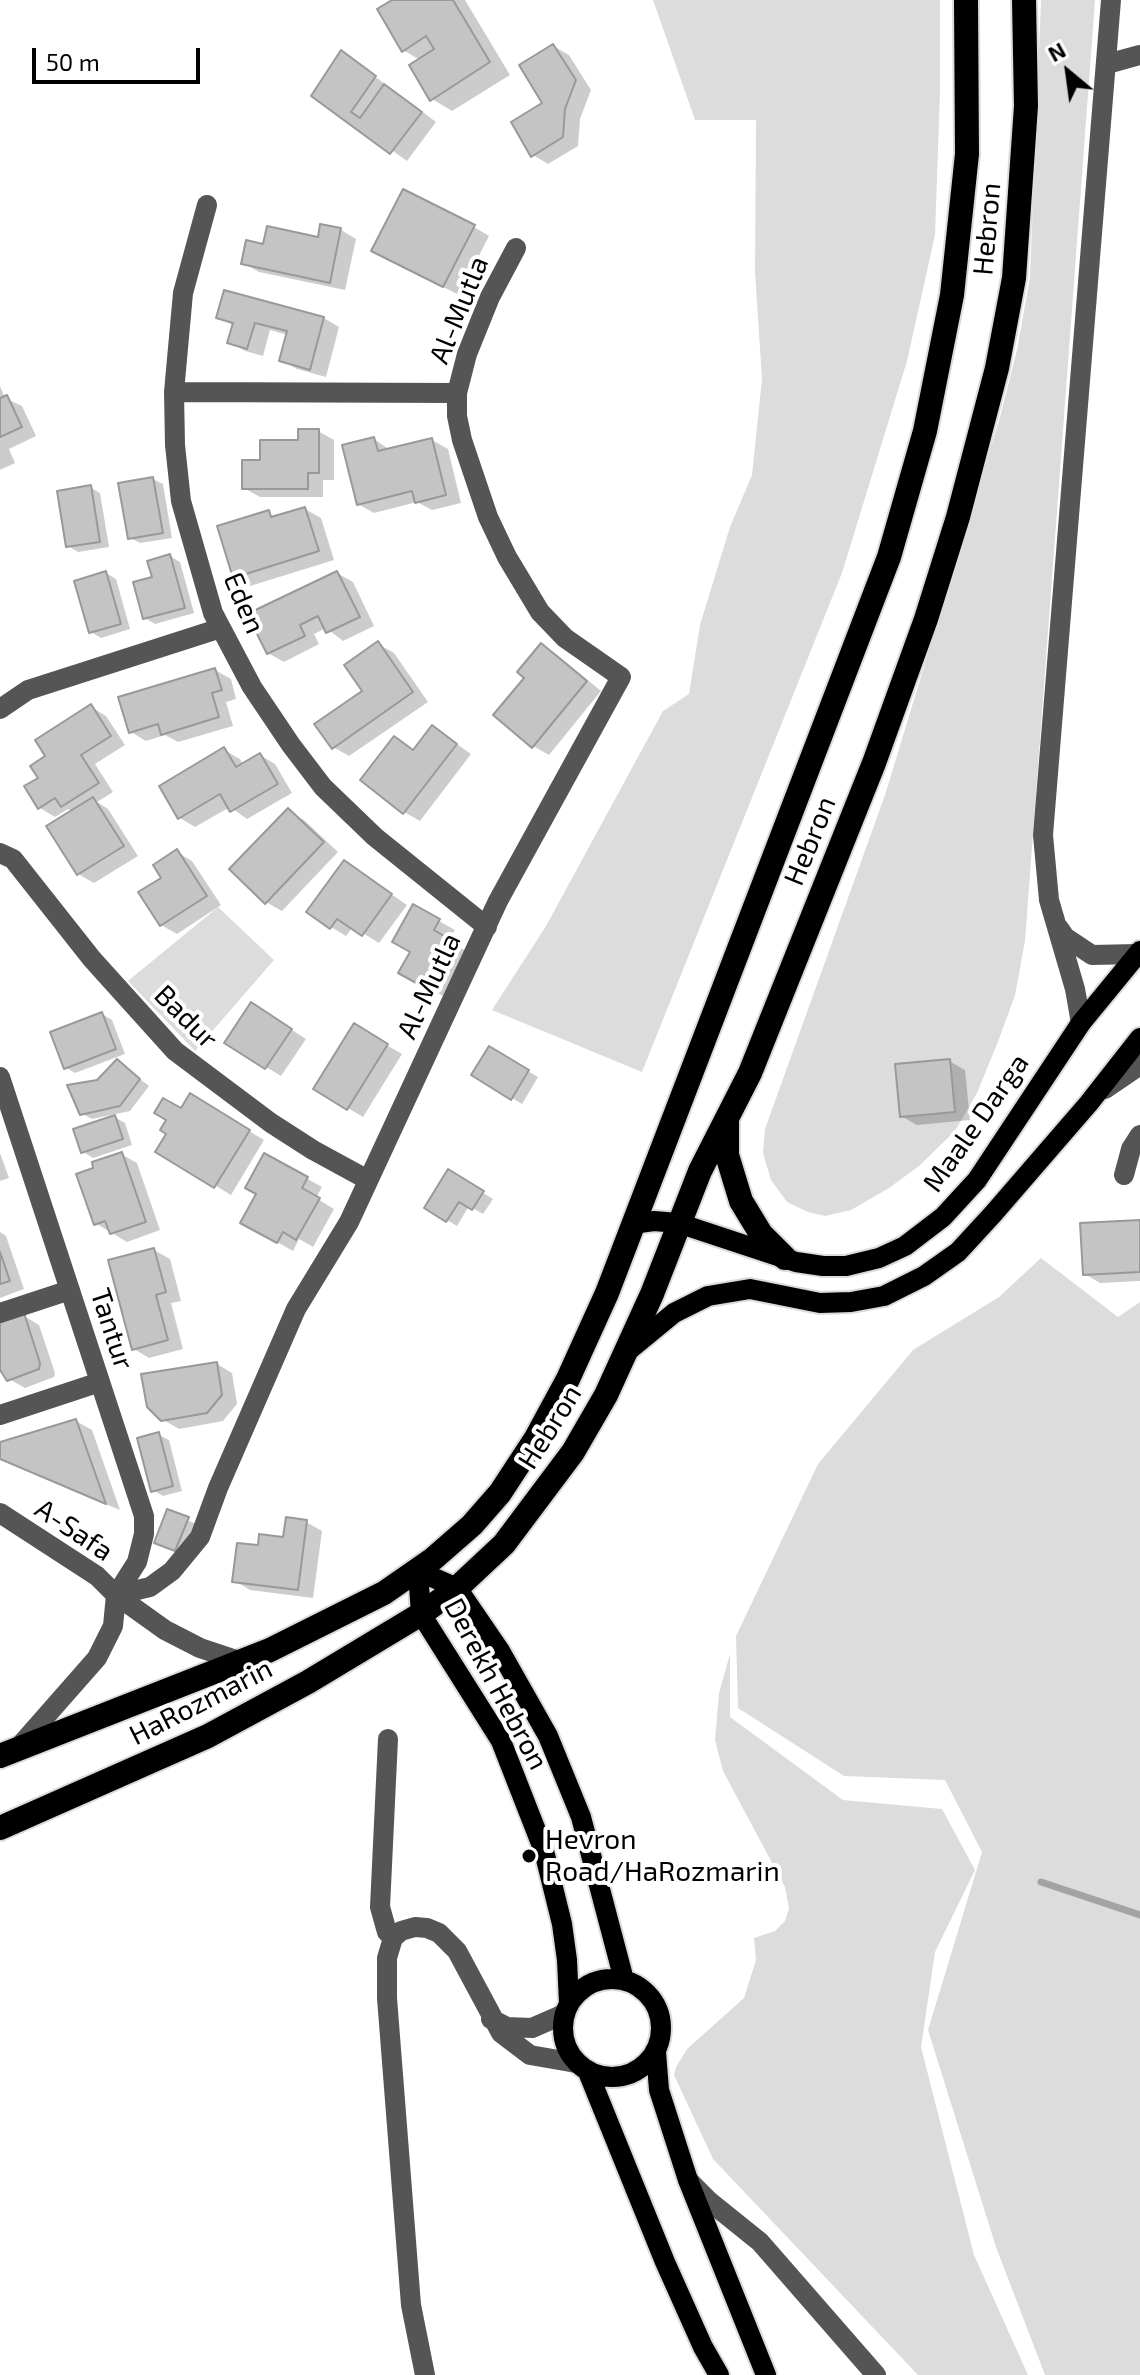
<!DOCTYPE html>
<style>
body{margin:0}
#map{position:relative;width:1140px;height:2375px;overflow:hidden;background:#fff;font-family:"Exo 2",sans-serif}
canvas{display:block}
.north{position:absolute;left:1028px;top:32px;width:80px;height:80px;-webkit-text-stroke:6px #fff;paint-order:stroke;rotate:331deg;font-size:22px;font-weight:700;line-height:32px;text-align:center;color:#000}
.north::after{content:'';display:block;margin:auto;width:28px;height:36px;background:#000;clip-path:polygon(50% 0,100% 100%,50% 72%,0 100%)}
.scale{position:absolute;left:32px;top:48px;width:168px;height:36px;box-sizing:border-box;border:4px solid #000;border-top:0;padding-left:10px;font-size:24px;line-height:28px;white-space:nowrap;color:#000;-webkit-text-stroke:6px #fff;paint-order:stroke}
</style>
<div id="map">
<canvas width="1140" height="2375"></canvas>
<div class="north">N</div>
<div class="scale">50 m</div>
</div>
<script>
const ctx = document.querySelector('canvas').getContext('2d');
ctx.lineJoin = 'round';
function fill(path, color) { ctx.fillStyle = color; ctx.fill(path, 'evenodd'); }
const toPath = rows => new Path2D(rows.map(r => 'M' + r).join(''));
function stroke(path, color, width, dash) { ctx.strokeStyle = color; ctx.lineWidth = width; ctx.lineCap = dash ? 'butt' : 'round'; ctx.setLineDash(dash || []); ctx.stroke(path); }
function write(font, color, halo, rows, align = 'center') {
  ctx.font = font + ' "Exo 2",sans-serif'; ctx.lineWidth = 8; ctx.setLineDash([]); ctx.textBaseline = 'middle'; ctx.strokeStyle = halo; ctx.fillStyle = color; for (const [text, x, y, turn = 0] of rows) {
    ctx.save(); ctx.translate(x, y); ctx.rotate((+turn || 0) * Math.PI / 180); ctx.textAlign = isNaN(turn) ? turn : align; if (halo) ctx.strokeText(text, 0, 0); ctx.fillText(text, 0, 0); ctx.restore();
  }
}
fill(toPath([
 [653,0,940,0,940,91,935,235,907,361,842,573,642,1072,492,1010,546,926,663,711,689,694,700,625,730,527,752,475,762,379,755,272,756,120,695,120],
 [1041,0,1095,0,1025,941,1015,995,999,1039,977,1093,955,1131,919,1166,889,1188,851,1210,825,1216,808,1212,787,1202,771,1180,763,1153,765,1129,885,795,1000,417,1017,350,1030,277],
 [218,907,274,960,195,1051,128,981],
 [1041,1258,1118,1317,1140,1302,1140,2375,1045,2375,996,2247,928,2030,982,1852,945,1780,844,1776,738,1708,736,1636,818,1464,913,1350,999,1297],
 [730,1654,730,1717,843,1800,942,1809,975,1870,935,1952,921,2047,974,2255,1028,2375,918,2375,713,2159,674,2075,676,2067,687,2049,744,1998,756,1960,754,1938,775,1931,785,1921,789,1908,785,1887,723,1771,715,1740,719,1693]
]), '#dcdcdc');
fill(toPath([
 [396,0,465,0,510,75,452,111,432,99,420,60,403,50],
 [553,46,569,55,591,90,580,119,578,146,548,164,533,155,545,104],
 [342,52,436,122,407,161,314,95],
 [322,226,341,230,356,239,345,290,259,272,243,263,319,239],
 [474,227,489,236,459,295,389,259],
 [226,292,324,318,339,327,326,377,297,369,281,360,288,335,270,330,263,356,245,351,229,342,234,326,219,317],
 [0,386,5,398,22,406,36,436,9,449,15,463,0,470],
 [318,431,334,440,334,480,323,480,323,497,260,497,244,488,262,462],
 [374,439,390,450,432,440,448,449,461,503,432,510,417,502,374,513,358,504],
 [153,479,163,484,172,538,140,543,130,538],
 [90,487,100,493,109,547,78,552,68,546],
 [305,509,321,518,334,560,250,586,235,577,268,513,277,518],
 [170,556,180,562,194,613,155,624,145,618,154,578],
 [106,573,116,579,130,629,101,638,91,632],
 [337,573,353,582,374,626,343,641,326,628,314,634,319,644,284,662,268,653],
 [378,644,394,653,428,702,349,756,333,747,365,691],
 [541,645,556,654,601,691,549,755,533,746,526,677],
 [215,670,231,679,236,699,226,702,233,726,178,742,165,735,146,741,131,732],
 [91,707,106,716,125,745,95,764,113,792,97,802,108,809,138,856,94,883,78,874,73,812,68,809,55,817,40,808,41,778,48,757],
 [433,727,471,754,420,821,404,812,394,738,415,751],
 [224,750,240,759,243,765,260,755,275,764,292,793,247,819,230,807,195,827,180,818],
 [288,811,304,820,338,852,282,911,266,902],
 [177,852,192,861,221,905,177,934,161,925,163,878],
 [345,862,407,905,379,943,353,927,346,936,331,927],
 [414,907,455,930,448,941,468,952,443,996,400,972,412,951],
 [102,1014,112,1020,125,1054,75,1073,65,1067],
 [267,1014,306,1039,281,1076,266,1067],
 [354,1026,402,1054,363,1117,316,1089],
 [490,1049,538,1077,522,1104,474,1075],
 [949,1061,965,1070,970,1120,917,1125,901,1116],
 [118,1062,149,1086,130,1111,111,1115,125,1123,132,1145,93,1158,83,1152,112,1118,111,1115,92,1119,81,1113,98,1082],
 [190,1096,264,1140,231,1195,158,1151],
 [0,1153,9,1178,0,1181],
 [121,1154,137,1163,160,1230,127,1242,95,1223,96,1169],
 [265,1155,322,1187,316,1198,334,1209,313,1247,299,1239,293,1251,242,1222,259,1194],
 [449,1172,493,1199,483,1214,469,1206,457,1226,427,1208],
 [1140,1222,1140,1281,1100,1283,1085,1274],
 [0,1232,6,1236,24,1289,0,1298],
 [154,1250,170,1259,181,1301,171,1303,183,1349,149,1358,134,1349],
 [24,1316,39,1325,55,1373,54,1377,25,1388,9,1379,0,1362],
 [217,1364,232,1373,237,1404,223,1421,179,1429,162,1419],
 [76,1421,92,1430,120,1510,0,1460,0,1444],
 [159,1435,169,1440,182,1491,163,1496,153,1490],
 [168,1511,198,1525,186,1555,166,1547],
 [306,1522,322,1531,313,1598,250,1590,235,1581,260,1548,285,1539]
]), '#0003');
stroke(toPath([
 [1041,1882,1140,1915]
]), '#a3a3a3', 7);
const building = toPath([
 [392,0,453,0,490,62,430,101,409,65,434,49,426,36,402,52,377,9,392,0],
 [553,44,576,80,565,109,563,137,531,157,511,122,542,103,519,65,553,44],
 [341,50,376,76,351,112,360,118,384,84,422,112,390,154,311,96,341,50],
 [403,189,475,225,443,287,371,251,403,189],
 [320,224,341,228,330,283,241,264,246,240,263,244,267,226,318,237,320,224],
 [224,290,324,317,310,370,279,361,287,331,255,323,247,349,227,343,233,323,216,318,224,290],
 [7,395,22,427,0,437,0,398,7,395],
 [298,429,319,429,319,473,308,473,308,489,242,489,242,460,260,460,260,440,298,440,298,429],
 [374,437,378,451,432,438,446,495,415,503,412,491,357,505,342,445,374,437],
 [153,477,163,533,128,539,118,483,153,477],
 [91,485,100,542,66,547,57,491,91,485],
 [305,507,319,551,233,578,217,526,269,510,271,517,305,507],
 [170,554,185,608,143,619,133,582,152,577,147,561,170,554],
 [106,571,121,624,89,633,74,581,106,571],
 [337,571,360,617,326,633,318,616,300,625,305,636,267,654,247,614,337,571],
 [378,641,413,692,332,749,314,724,362,691,344,665,378,641],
 [541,643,587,681,532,748,493,715,524,678,517,672,541,643],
 [215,668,222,690,212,693,219,717,161,735,158,724,129,733,118,697,215,668],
 [91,704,111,736,81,755,99,783,61,807,55,798,38,809,24,786,38,778,30,766,45,756,35,740,91,704],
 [432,725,457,744,403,814,360,780,394,736,413,750,432,725],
 [224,747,236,767,260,753,278,784,230,812,220,794,178,819,159,786,224,747],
 [93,797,124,846,77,875,46,826,93,797],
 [288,808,324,842,265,904,229,869,288,808],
 [177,849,207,896,160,926,138,892,161,878,153,865,177,849],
 [344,860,392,894,362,936,337,919,330,929,306,912,344,860],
 [413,904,440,919,434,930,454,942,427,989,398,973,410,952,392,942,413,904],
 [251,1002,292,1029,265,1069,224,1043,251,1002],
 [102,1012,116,1049,64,1069,50,1032,102,1012],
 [354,1023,388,1044,347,1110,313,1089,354,1023],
 [489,1046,529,1070,511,1100,471,1075,489,1046],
 [117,1059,140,1079,120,1106,80,1115,67,1085,97,1080,117,1059],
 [950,1059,955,1112,900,1117,895,1064,950,1059],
 [190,1093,250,1130,214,1188,155,1152,166,1134,160,1130,166,1120,154,1113,163,1098,181,1108,190,1093],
 [115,1115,123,1139,81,1153,73,1129,115,1115],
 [122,1152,146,1222,110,1234,105,1221,94,1225,76,1174,93,1168,92,1162,122,1152],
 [264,1153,308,1177,302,1188,320,1198,296,1240,283,1232,277,1243,240,1223,256,1194,245,1188,264,1153],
 [448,1169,484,1191,472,1210,459,1202,446,1222,424,1208,448,1169],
 [1140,1220,1140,1272,1083,1275,1080,1223,1140,1220],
 [154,1248,166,1292,156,1295,168,1340,132,1350,108,1260,154,1248],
 [0,1252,10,1281,0,1284,0,1252],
 [24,1313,40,1363,39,1369,7,1381,0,1370,0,1320,24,1313],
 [217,1362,222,1395,207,1413,161,1421,147,1407,141,1374,217,1362],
 [76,1419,106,1504,0,1459,0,1442,76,1419],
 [159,1432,173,1486,151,1492,137,1438,159,1432],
 [167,1509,189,1517,175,1551,154,1543,167,1509],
 [286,1517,307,1520,298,1590,232,1582,237,1543,258,1545,259,1534,283,1537,286,1517]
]);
fill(building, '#c4c4c4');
stroke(building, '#999', 2);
const major = toPath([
 [632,1224,654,1221,678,1223,796,1262,823,1266,846,1266,879,1258,905,1246,943,1217,977,1180,1081,1023,1140,951],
 [629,1350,674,1313,708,1296,750,1289,820,1303,851,1302,884,1296,924,1276,958,1252,993,1214,1089,1103,1140,1038],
 '563 2028a49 49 0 1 1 98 0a49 49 0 1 1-98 0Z',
 [569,2003,567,1960,562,1924,544,1851,501,1741,421,1614,418,1571,457,1588,500,1651,548,1736,581,1817,624,1980],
 [656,2052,659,2090,688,2180,766,2375],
 [588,2072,665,2262,703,2347,719,2375]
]);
const highway = toPath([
 [727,1122,727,1155,741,1201,761,1234,785,1258],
 [0,1756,270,1650,384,1593,433,1559,472,1525,500,1493,536,1438,568,1379,607,1293,889,557,925,431,952,295,967,154,966,0],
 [0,1828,208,1736,308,1682,421,1614,457,1588,504,1544,573,1452,606,1395,652,1294,700,1171,750,1073,874,763,926,619,958,517,997,368,1014,278,1026,106,1024,0]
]);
stroke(major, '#dbdbdb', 24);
stroke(highway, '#dbdbdb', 28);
stroke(toPath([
 [1107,64,1140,55],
 [207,205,183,293,174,392,175,445,181,501,213,613,252,687,291,745,323,787,375,837,487,927],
 [174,392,457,393],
 [0,709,28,690,221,628],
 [0,853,13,859,92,959,175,1051,271,1123,313,1150,368,1180],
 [1058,927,1065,937,1092,955,1137,954],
 [1081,1023,1075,989,1049,900,1043,835,1111,0],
 [0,1077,144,1516,144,1534,137,1562,116,1595],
 [1105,1089,1140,1065],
 [1124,1175,1131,1149,1140,1135],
 [0,1313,70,1290],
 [0,1415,100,1382],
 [0,1513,97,1576,116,1595,165,1630,200,1648,242,1662],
 [116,1595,150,1587,172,1571,200,1537,218,1488,296,1309,349,1222,498,901,621,677,565,638,540,612,507,557,488,517,462,440,457,416,457,393,467,354,490,297,516,248],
 [388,1739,380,1907,387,1932,393,1938],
 [17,1749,97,1658,113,1626,116,1595],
 [491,2019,507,2027,532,2028,564,2014],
 [688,2180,709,2201,760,2242,876,2375],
 [425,2375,411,2305,387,1998,387,1958,393,1938,401,1931,415,1927,427,1928,439,1933,457,1951,501,2033,530,2055,576,2063]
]), '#555', 20);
stroke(major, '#000', 20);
stroke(highway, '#000', 24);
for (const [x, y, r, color] of [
 [529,1856,8,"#000"]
]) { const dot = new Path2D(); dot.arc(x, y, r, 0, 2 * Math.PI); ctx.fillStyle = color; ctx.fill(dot); stroke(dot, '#fff', 3); }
write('28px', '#000', '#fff', [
 ["Hebron",987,229,-85],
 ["Al-Mutla",459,310,-68],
 ["Eden",244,603,67],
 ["Hebron",810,841,-68],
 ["Al-Mutla",429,986,-65],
 ["Badur",186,1017,45],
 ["Maale Darga",976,1123,-55],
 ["Tantur",112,1329,72],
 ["Hebron",550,1427,-58],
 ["A-Safa",74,1530,34],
 ["Derekh Hebron",496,1684,62],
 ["HaRozmarin",201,1702,-27]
]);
write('28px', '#000', '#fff', [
 ["Hevron",545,1840],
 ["Road/HaRozmarin",545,1872]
], 'left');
</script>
